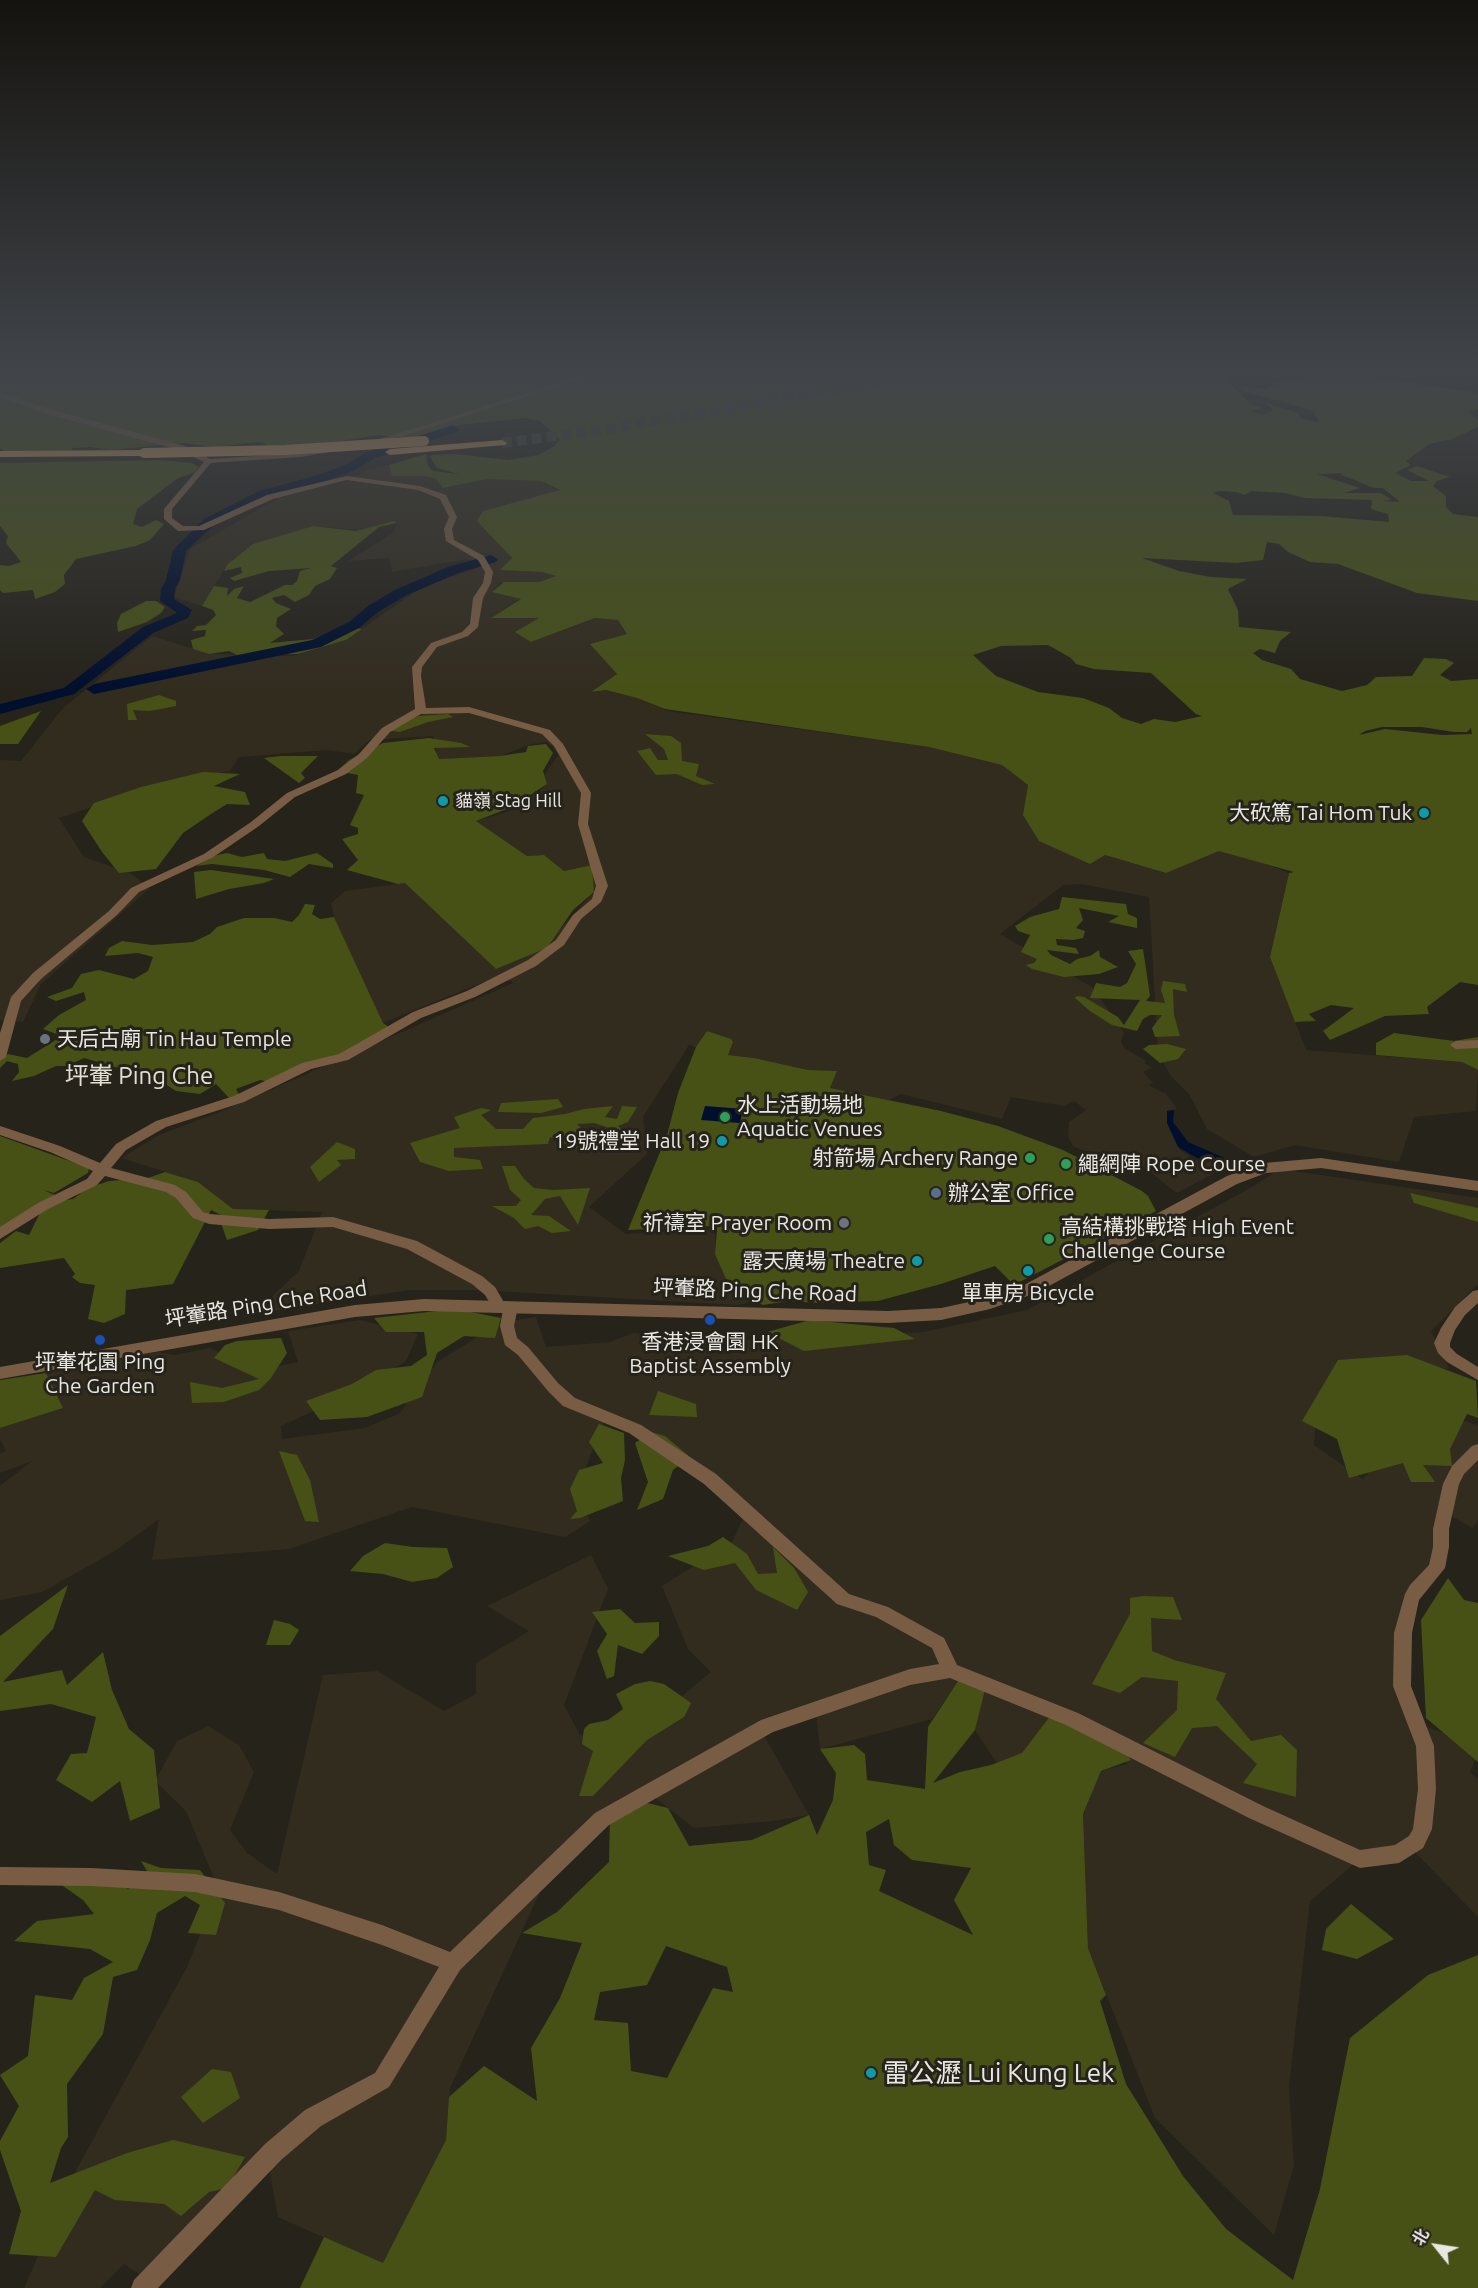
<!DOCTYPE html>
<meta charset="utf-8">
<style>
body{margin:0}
#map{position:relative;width:1478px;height:2288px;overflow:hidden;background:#26231b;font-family:Ubuntu,"Noto Sans SC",sans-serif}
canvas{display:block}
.north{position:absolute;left:1406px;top:2216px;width:60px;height:60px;-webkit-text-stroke:4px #26231b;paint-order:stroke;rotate:300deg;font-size:16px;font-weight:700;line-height:24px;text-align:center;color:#e9e7e2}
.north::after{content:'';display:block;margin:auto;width:21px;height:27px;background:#e9e7e2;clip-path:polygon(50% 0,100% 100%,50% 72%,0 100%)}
</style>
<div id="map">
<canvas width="1478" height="2288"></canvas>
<div class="north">北</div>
</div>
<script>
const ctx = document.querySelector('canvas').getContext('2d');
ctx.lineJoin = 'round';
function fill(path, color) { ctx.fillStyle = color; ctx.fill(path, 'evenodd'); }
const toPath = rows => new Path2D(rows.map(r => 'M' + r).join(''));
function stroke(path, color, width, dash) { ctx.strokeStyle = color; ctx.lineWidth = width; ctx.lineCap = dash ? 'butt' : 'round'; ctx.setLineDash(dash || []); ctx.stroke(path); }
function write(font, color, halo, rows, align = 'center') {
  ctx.font = font + ' Ubuntu,"Noto Sans SC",sans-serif'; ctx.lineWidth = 6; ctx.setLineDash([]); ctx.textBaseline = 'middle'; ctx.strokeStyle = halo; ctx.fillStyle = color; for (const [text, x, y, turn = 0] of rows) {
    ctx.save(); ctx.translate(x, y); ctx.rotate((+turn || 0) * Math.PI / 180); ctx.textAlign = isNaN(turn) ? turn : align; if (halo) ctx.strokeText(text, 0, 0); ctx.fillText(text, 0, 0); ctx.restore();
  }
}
fill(toPath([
 [389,465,392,476,423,476,436,479,443,488,486,479,541,481,560,491,483,511,512,558,501,570,542,572,558,576,539,582,499,583,492,592,521,598,492,617,540,618,531,642,596,618,618,620,627,634,591,644,617,674,590,693,606,690,637,698,668,711,929,747,1002,765,1028,785,1024,815,1039,841,1104,855,1166,873,1224,848,1289,873,1270,957,1306,1050,1462,1062,1478,1070,1476,1111,1414,1117,1399,1162,1295,1145,1254,1157,1207,1129,1189,1094,1170,1075,1158,1053,1149,897,1081,884,1063,885,1000,934,1092,987,1124,1032,1121,1041,1124,1048,1146,1061,1144,1063,1152,1068,1143,1072,1153,1083,1148,1085,1166,1094,1177,1109,1167,1111,1167,1122,1180,1150,1195,1160,1230,1165,1177,1193,1137,1162,1118,1156,1081,1150,1073,1146,1068,1137,1069,1122,1086,1110,1074,1101,1064,1106,1011,1097,1002,1119,901,1094,889,1100,830,1088,837,1071,808,1070,754,1058,728,1055,733,1042,731,1039,707,1031,696,1047,689,1045,643,1117,647,1154,589,1207,626,1234,711,1229,715,1235,716,1254,731,1289,755,1301,738,1305,476,1290,410,1290,253,1314,299,1271,322,1212,233,1209,198,1182,121,1158,159,1135,220,1112,513,983,503,974,383,1023,334,917,331,903,345,891,405,883,496,969,547,948,559,930,594,892,592,865,564,871,544,855,527,856,476,821,516,809,547,784,544,775,559,754,547,742,532,744,500,756,438,759,433,736,370,740,354,754,327,750,239,757,230,771,162,784,59,818,84,857,130,873,150,888,41,984,23,1022,0,1020,0,760,21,761,63,708,152,636,209,654,293,656,346,640,422,587,480,567,467,559,392,572,390,558,348,561,393,533,397,522,360,530,313,526,227,565,202,606,174,597,190,549,278,498,346,481,370,469],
 [1280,1169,1478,1198,1478,1284,1431,1331,1449,1369,1352,1360,1317,1407,1314,1445,1363,1479,1392,1449,1466,1421,1478,1426,1478,1521,1472,1528,1444,1512,1437,1568,1414,1593,1401,1680,1416,1723,1455,1737,1476,1758,1470,1772,1478,1779,1478,1917,1409,1846,1360,1859,1310,1901,1289,2086,1294,2165,1274,2235,1155,2118,1088,1948,1083,1814,1101,1771,1127,1764,1115,1740,1054,1712,1005,1775,975,1730,980,1688,962,1675,932,1719,820,1749,815,1705,761,1730,809,1815,773,1821,694,1828,649,1793,551,1868,450,2088,446,2140,383,2264,278,2217,267,2157,139,2274,124,2264,100,2288,24,2288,73,2176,188,1965,218,1888,186,1811,155,1781,177,1741,208,1726,239,1745,254,1772,230,1830,247,1853,277,1874,323,1675,377,1671,444,1711,476,1694,476,1663,529,1631,487,1606,591,1555,608,1589,564,1705,580,1735,619,1748,711,1672,688,1649,662,1586,732,1542,746,1512,657,1444,606,1418,577,1488,590,1521,565,1537,412,1507,289,1549,152,1560,159,1519,115,1551,42,1592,0,1600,0,1486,32,1461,0,1473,0,1453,6,1451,0,1440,0,1428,63,1408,46,1373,159,1352,174,1355,210,1348,261,1370,298,1362,288,1331,360,1320,418,1334,406,1361,355,1392,281,1426,282,1439,365,1428,400,1413,437,1362,502,1322,536,1317,546,1347,610,1342,633,1333,751,1340,923,1332,1027,1310,1252,1187]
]), '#322c1e');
fill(toPath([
 [0,373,1113,373,1121,377,1151,373,1178,373,1194,377,1223,377,1252,405,1263,408,1252,411,1263,415,1273,410,1266,403,1298,413,1301,418,1315,422,1319,421,1311,410,1243,391,1238,386,1266,389,1279,382,1304,377,1372,377,1478,393,1478,409,1469,412,1478,420,1478,427,1452,439,1429,444,1406,461,1411,465,1395,473,1411,481,1429,481,1407,470,1417,466,1450,477,1437,481,1433,486,1446,496,1446,507,1453,514,1478,517,1478,601,1417,593,1338,564,1310,562,1288,552,1279,544,1267,542,1263,560,1236,563,1142,558,1179,571,1211,577,1247,579,1228,589,1238,610,1239,627,1291,632,1280,641,1275,653,1260,649,1253,653,1262,660,1291,669,1300,679,1342,691,1367,685,1376,677,1412,676,1424,658,1446,659,1454,663,1440,675,1451,681,1478,679,1478,985,1460,982,1427,1007,1429,1014,1385,1016,1330,1040,1323,1031,1354,1008,1331,1005,1309,1014,1316,1021,1295,1022,1270,957,1289,873,1294,872,1219,851,1166,873,1105,855,1090,864,1039,841,1023,815,1028,785,1002,765,929,747,665,709,637,698,606,690,591,692,617,674,590,644,627,634,618,620,595,618,531,642,515,632,539,618,491,618,521,599,492,592,504,582,539,582,556,576,542,572,500,570,512,558,477,521,483,511,560,490,541,481,487,479,443,488,436,479,423,476,392,476,389,465,426,454,428,466,433,471,459,474,437,468,430,457,432,455,456,454,508,460,538,455,553,447,560,440,540,421,524,418,461,425,413,438,379,435,297,448,266,446,264,443,257,442,215,447,183,443,111,450,89,447,71,448,74,452,0,452,4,449,0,449],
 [1348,473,1340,474,1374,488,1383,488,1400,502,1382,501,1392,500,1381,493,1344,493,1360,488,1317,474],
 [1220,491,1236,492,1245,495,1251,491,1285,493,1305,498,1372,500,1371,509,1388,514,1389,522,1320,516,1233,515,1229,501,1213,493],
 [1048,645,1071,658,1076,664,1094,669,1151,673,1196,714,1202,716,1175,722,1154,719,1141,724,1122,718,1109,708,1083,698,1038,692,996,676,973,655,1001,646],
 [1382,727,1422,727,1454,732,1467,732,1471,728,1472,734,1442,735,1385,729,1359,735,1365,731],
 [160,460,192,463,199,467,193,473,178,478,137,509,133,524,142,527,156,520,164,524,150,540,136,546,76,559,64,575,65,584,55,592,35,599,33,590,3,593,0,590,0,565,9,566,21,562,6,543,8,536,0,526,0,463],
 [394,521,397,523,379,527,331,566,337,568,330,579,315,586,309,595,295,602,284,595,272,598,276,603,291,609,277,618,276,626,284,634,270,643,313,639,345,626,362,629,346,640,298,654,237,655,229,651,209,654,193,649,191,640,205,636,206,630,192,631,197,626,206,625,216,615,213,610,202,606,214,586,228,588,227,596,234,589,244,586,237,598,250,602,285,585,292,585,297,581,300,571,311,568,269,571,234,581,230,578,242,573,241,567,224,571,227,565,253,544,313,526,356,531],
 [146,601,156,601,165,607,161,613,147,622,118,632,117,623,121,614],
 [159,695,176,701,176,706,150,711,133,710,137,720,128,720,127,704],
 [41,711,18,744,0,744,0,726],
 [448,714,453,717,428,722,400,732,392,731,392,729,418,716],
 [645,734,671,736,681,743,682,761,699,764,696,776,715,784,702,785,677,774,656,775,637,751,650,748,658,760,668,760,664,749],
 [429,738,461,743,470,747,434,748,439,759,500,756,526,752,528,746,546,744,553,753,543,771,547,784,512,807,476,821,527,856,544,855,564,871,592,865,594,892,573,910,547,948,496,969,405,883,398,884,347,870,358,860,342,839,358,834,358,828,350,825,364,795,356,793,358,775,337,771,349,760,383,743],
 [281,756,318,756,301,773,305,778,299,783,264,758],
 [203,772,240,774,214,786,245,792,250,805,227,804,211,814,183,833,156,869,119,873,102,852,82,821,94,803,141,787],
 [227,853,242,857,264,853,267,859,285,861,317,853,333,864,333,868,309,864,290,877,264,870,212,864,196,866,217,855],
 [211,870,274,879,264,883,229,889,196,899,194,872],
 [1062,897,1126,904,1128,914,1137,918,1137,928,1108,922,1119,916,1079,908,1083,920,1076,928,1085,931,1083,938,1073,940,1056,939,1057,945,1076,948,1079,954,1047,950,1051,955,1070,964,1077,959,1090,956,1099,950,1100,957,1118,967,1099,974,1064,977,1032,969,1026,965,1034,963,1037,959,1021,952,1030,935,1018,931,1015,926,1030,917,1059,909],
 [305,904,315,905,312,914,320,919,334,917,383,1023,392,1029,351,1052,271,1082,260,1080,236,1089,240,1097,231,1100,216,1084,200,1094,176,1091,159,1080,84,1058,67,1066,56,1066,34,1076,12,1081,19,1072,18,1064,7,1061,0,1068,0,1059,8,1054,27,1058,62,1036,43,1029,59,1015,86,1000,84,992,56,1001,47,997,72,988,81,974,99,970,134,979,148,971,153,957,138,953,105,956,109,948,122,941,152,945,193,942,210,934,217,927,244,918,274,918,292,922,299,915],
 [1143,949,1150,996,1146,1001,1165,1003,1161,990,1163,981,1185,984,1187,992,1173,989,1174,1015,1180,1036,1155,1037,1152,1028,1162,1015,1150,1015,1143,1019,1137,1031,1112,1025,1090,1011,1075,998,1077,996,1084,997,1118,1017,1124,1025,1140,1000,1090,998,1096,983,1120,987,1127,983,1136,964,1128,951],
 [707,1031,731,1039,733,1042,728,1055,754,1058,808,1070,837,1071,830,1088,941,1111,998,1126,1063,1150,1142,1191,1148,1196,1156,1211,1014,1285,995,1266,941,1284,878,1301,818,1303,788,1301,763,1305,731,1290,715,1254,717,1230,713,1226,628,1230,667,1135,678,1093,696,1047],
 [1394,1033,1454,1041,1478,1037,1478,1070,1462,1062,1376,1055,1376,1043],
 [1167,1044,1186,1049,1178,1059,1160,1063,1143,1049,1149,1045],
 [558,1099,563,1107,541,1113,498,1112,501,1103],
 [613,1106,605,1117,617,1119,622,1106,637,1107,628,1122,618,1126,625,1133,594,1123,577,1124,594,1141,583,1151,550,1137,548,1144,454,1148,454,1157,480,1160,483,1169,449,1171,420,1162,410,1143,460,1128,454,1117,481,1108,491,1110,481,1115,496,1129,523,1129,533,1118,565,1114,584,1109],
 [0,1136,89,1168,88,1173,54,1193,43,1190,55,1195,0,1228],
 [337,1142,355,1149,355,1159,337,1160,341,1165,319,1182,310,1167],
 [502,1166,515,1166,524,1179,534,1188,553,1190,590,1188,578,1225,560,1196,545,1199,531,1215,549,1216,571,1231,552,1233,538,1226,525,1229,514,1218,492,1206,516,1206,521,1200,510,1190],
 [165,1172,198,1182,233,1209,269,1210,258,1230,227,1240,221,1223,225,1217,211,1210,173,1284,126,1290,125,1314,104,1323,88,1319,95,1285,80,1283,72,1277,75,1274,64,1258,0,1268,0,1243,16,1231,29,1235,43,1207,53,1202,73,1199,88,1188,109,1181,148,1178],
 [1410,1193,1478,1208,1478,1222,1414,1203],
 [456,1309,501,1318,495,1338,464,1336,437,1353,422,1397,367,1417,320,1420,306,1401,352,1384,376,1370,411,1366,427,1355,424,1332,386,1332,374,1318],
 [810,1320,894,1328,915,1339,804,1351,767,1332],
 [281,1338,287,1353,271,1378,259,1390,224,1402,192,1403,190,1382,222,1388,259,1379,214,1358,225,1345,237,1341],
 [1407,1355,1476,1381,1478,1418,1467,1414,1450,1449,1452,1466,1423,1465,1435,1482,1411,1482,1403,1463,1349,1478,1337,1439,1302,1421,1338,1360],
 [46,1373,63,1408,0,1428,0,1380],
 [658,1391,696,1404,697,1417,649,1415],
 [599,1424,624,1433,625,1460,621,1478,623,1501,580,1518,570,1519,577,1511,570,1489,579,1470,603,1463,589,1442],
 [651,1432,665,1436,690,1457,673,1470,663,1499,637,1510,648,1482,635,1443],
 [279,1451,297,1455,310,1480,319,1522,305,1521],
 [723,1537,747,1554,758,1574,777,1573,773,1547,794,1568,808,1592,797,1610,756,1590,735,1563,704,1570,668,1556,708,1546],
 [385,1543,413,1547,447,1548,453,1567,437,1578,412,1582,383,1574,350,1571,363,1556],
 [1448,1578,1464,1600,1478,1603,1478,1762,1426,1718,1421,1620],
 [68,1585,53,1629,3,1682,62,1670,67,1685,103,1652,112,1690,129,1729,154,1750,160,1808,130,1821,120,1781,92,1802,56,1780,71,1754,87,1753,96,1717,51,1704,0,1711,0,1636],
 [1143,1596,1173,1597,1182,1620,1151,1618,1152,1651,1174,1660,1226,1673,1216,1699,1251,1741,1281,1735,1297,1750,1296,1797,1243,1783,1257,1764,1217,1726,1192,1728,1175,1757,1143,1743,1177,1710,1178,1681,1142,1677,1120,1693,1092,1684,1130,1614,1130,1598],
 [620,1609,635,1623,659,1622,659,1636,642,1654,618,1645,614,1676,607,1679,597,1651,607,1634,592,1612],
 [274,1620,290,1624,299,1630,290,1645,266,1645],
 [962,1675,986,1685,975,1730,933,1783,960,1772,991,1765,1022,1753,1054,1711,1115,1740,1131,1760,1101,1771,1083,1814,1088,1948,1106,1995,1100,2001,1126,2084,1183,2176,1226,2229,1293,2280,1320,2189,1350,2038,1428,1975,1478,1955,1478,2288,300,2288,324,2237,383,2263,446,2140,449,2097,484,2066,537,2101,531,2048,560,1998,582,1943,522,1933,557,1912,609,1862,610,1815,639,1801,668,1808,689,1846,752,1840,809,1815,817,1835,833,1800,836,1773,820,1749,854,1745,865,1754,867,1780,925,1789,928,1727],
 [889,1819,894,1845,912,1860,971,1868,954,1900,973,1935,879,1891,886,1870,869,1865,866,1832],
 [666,1946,727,1967,733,1992,713,1988,667,2078,631,2071,628,2023,594,2020,600,1992,647,1985],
 [650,1681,664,1684,691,1703,684,1717,647,1740,593,1796,579,1796,593,1751,582,1744,584,1729,589,1724,608,1720,623,1709,616,1694,635,1684],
 [141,1861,161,1868,200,1870,225,1903,216,1935,188,1933,200,1905,185,1896,157,1913,150,1940,137,1970,113,1977,103,2034,67,2084,68,2137,61,2148,50,2183,127,2153,173,2140,245,2157,227,2188,209,2192,181,2216,164,2204,115,2200,95,2190,56,2257,9,2254,21,2211,0,2150,0,2141,19,2106,0,2075,28,2056,35,1995,72,2000,84,1978,113,1962,90,1949,14,1941,37,1921,94,1914,83,1900,63,1886,64,1869,104,1871,128,1889,147,1871],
 [1351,1904,1394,1939,1357,1959,1322,1950,1326,1929],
 [212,2069,231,2072,240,2098,203,2123,181,2097]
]), '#475116');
fill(toPath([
 [705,1106,743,1109,740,1123,701,1120],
 [1174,1110,1173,1122,1188,1142,1238,1164,1197,1158,1178,1147,1167,1123,1167,1111]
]), '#000f2e');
stroke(toPath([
 [0,374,3,373]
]), '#000f2e', 2);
fill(toPath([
 [1472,373,1478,373,1478,381,1472,378,1472,373],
 [453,425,459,429,457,432,375,458,353,471,323,482,269,497,214,525,186,551,180,580,175,589,174,599,192,610,188,618,153,633,74,694,0,714,0,704,64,688,143,627,177,613,160,601,161,589,166,580,173,550,204,519,259,491,315,476,345,465,367,452,453,425],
 [491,555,498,559,496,562,458,573,405,596,378,612,359,628,321,647,94,694,86,689,94,684,312,640,349,622,368,606,395,590,448,567,491,555]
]), '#000f2e');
stroke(toPath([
 [502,443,615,428,846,387,968,373]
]), '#434039', 10, [10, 5]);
fill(toPath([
 [591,373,602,373,374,445,367,443,591,373],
 [0,393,50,409,185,446,210,459,301,453,344,447,348,449,301,457,211,463,172,509,172,518,183,526,199,526,267,495,347,476,420,486,446,495,457,517,452,529,454,540,484,556,493,572,491,583,483,598,478,627,468,636,437,647,422,667,421,676,426,708,469,707,550,730,563,744,591,793,588,824,608,886,601,902,581,919,564,945,536,966,475,997,421,1018,348,1060,311,1069,244,1102,166,1127,126,1150,111,1168,175,1185,186,1192,203,1212,210,1214,269,1219,333,1217,417,1241,482,1276,495,1287,505,1304,511,1302,516,1303,518,1307,514,1326,517,1338,528,1347,558,1383,575,1398,641,1425,716,1474,849,1594,888,1607,944,1638,957,1665,1078,1713,1263,1806,1360,1850,1395,1845,1409,1836,1413,1829,1418,1789,1416,1746,1393,1686,1394,1633,1405,1594,1410,1585,1429,1565,1433,1547,1433,1529,1443,1484,1452,1466,1472,1446,1478,1444,1478,1460,1464,1474,1459,1484,1449,1529,1449,1547,1445,1568,1419,1600,1412,1633,1411,1686,1434,1746,1436,1789,1432,1829,1423,1848,1399,1863,1360,1868,1249,1818,1066,1725,950,1678,910,1685,773,1732,609,1825,460,1970,389,2087,321,2126,281,2160,158,2288,131,2288,134,2280,265,2144,305,2110,375,2073,439,1967,382,1945,279,1910,195,1892,91,1886,0,1885,0,1867,91,1868,195,1874,279,1892,382,1925,450,1952,595,1813,761,1720,910,1669,939,1664,932,1648,876,1617,837,1604,704,1484,629,1433,563,1406,548,1391,518,1355,505,1345,500,1326,503,1310,494,1310,485,1295,472,1284,407,1249,333,1227,269,1229,209,1224,193,1218,176,1198,166,1192,105,1176,97,1185,48,1209,0,1239,0,1227,38,1203,87,1179,93,1171,50,1152,0,1135,0,1126,60,1146,100,1163,116,1144,156,1121,234,1096,302,1063,339,1054,413,1012,467,991,528,960,556,940,573,915,592,899,596,886,578,824,581,793,554,746,542,734,469,713,421,714,390,732,367,758,346,774,295,797,259,826,212,858,139,892,117,915,41,979,21,1001,6,1057,0,1061,0,1033,11,997,33,973,109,911,131,888,204,854,251,822,287,793,338,770,359,754,382,728,415,709,412,667,431,643,462,632,470,624,473,598,483,583,485,572,478,560,446,541,444,529,449,517,440,499,418,490,347,480,273,499,204,530,178,531,164,519,164,509,204,462,179,450,44,413,0,397,0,393],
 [1478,1040,1478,1048,1456,1049,1450,1045,1456,1041,1478,1040],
 [1478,1290,1478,1303,1465,1315,1455,1330,1450,1343,1450,1347,1457,1354,1478,1367,1478,1380,1447,1362,1438,1353,1434,1343,1441,1328,1455,1307,1473,1291,1478,1290]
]), '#785d44');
fill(toPath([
 [1321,1158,1478,1181,1478,1191,1321,1168,1266,1173,1237,1184,1036,1293,990,1309,941,1320,888,1323,424,1311,355,1317,0,1379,0,1367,355,1305,424,1299,888,1311,941,1308,988,1298,1024,1285,1227,1176,1264,1163,1321,1158]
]), '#785d44');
fill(toPath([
 [502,440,507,443,505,445,390,455,385,452,390,449,502,440],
 [0,451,144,450,149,453,144,456,0,457,0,451]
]), '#dea264');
stroke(toPath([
 [144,453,285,450,424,441]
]), '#dea264', 10);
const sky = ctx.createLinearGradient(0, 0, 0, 693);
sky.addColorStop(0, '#15130f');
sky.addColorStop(0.54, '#41454a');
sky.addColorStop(1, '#41454a00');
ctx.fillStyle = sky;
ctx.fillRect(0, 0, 1478, 693);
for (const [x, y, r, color] of [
 [443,801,6,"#0f9aa8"],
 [1424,813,6,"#0f9aa8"],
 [45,1039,6,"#6b7280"],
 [725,1117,6,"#2e9e5b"],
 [722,1141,6,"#0f9aa8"],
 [1030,1158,6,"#2e9e5b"],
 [1066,1164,6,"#2e9e5b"],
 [936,1193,6,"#5c6f8a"],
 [844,1223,6,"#6b7280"],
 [1049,1239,6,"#2e9e5b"],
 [917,1261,6,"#0f9aa8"],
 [1028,1271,6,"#0f9aa8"],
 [710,1320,6,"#1a4fb4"],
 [100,1340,6,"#1a4fb4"],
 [871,2073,6,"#0f9aa8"]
]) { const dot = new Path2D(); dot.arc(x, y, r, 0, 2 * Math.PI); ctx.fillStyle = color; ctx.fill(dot); stroke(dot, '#26231b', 2); }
write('18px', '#e9e7e2', '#26231b', [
 ["貓嶺 Stag Hill",455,801]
], 'left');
write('21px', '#e9e7e2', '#26231b', [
 ["大砍篤 Tai Hom Tuk",1412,813],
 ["天后古廟 Tin Hau Temple",57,1039,"left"],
 ["水上活動場地",737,1105,"left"],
 ["Aquatic Venues",737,1129,"left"],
 ["19號禮堂 Hall 19",710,1141],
 ["射箭場 Archery Range",1018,1158],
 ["繩網陣 Rope Course",1078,1164,"left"],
 ["辦公室 Office",948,1193,"left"],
 ["祈禱室 Prayer Room",832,1223],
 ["高結構挑戰塔 High Event",1061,1227,"left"],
 ["Challenge Course",1061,1251,"left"],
 ["露天廣場 Theatre",905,1261],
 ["單車房 Bicycle",1028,1293,"center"],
 ["香港浸會園 HK",710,1342,"center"],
 ["Baptist Assembly",710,1366,"center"],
 ["坪輋花園 Ping",100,1362,"center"],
 ["Che Garden",100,1386,"center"]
], 'right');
write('21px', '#e9e7e2', '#26231b', [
 ["坪輋路 Ping Che Road",755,1291,2],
 ["坪輋路 Ping Che Road",266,1304,-9]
]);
write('24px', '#e3dfd4', '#26231b', [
 ["坪輋 Ping Che",139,1076]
]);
write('26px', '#e9e7e2', '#26231b', [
 ["雷公瀝 Lui Kung Lek",883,2073]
], 'left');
</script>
